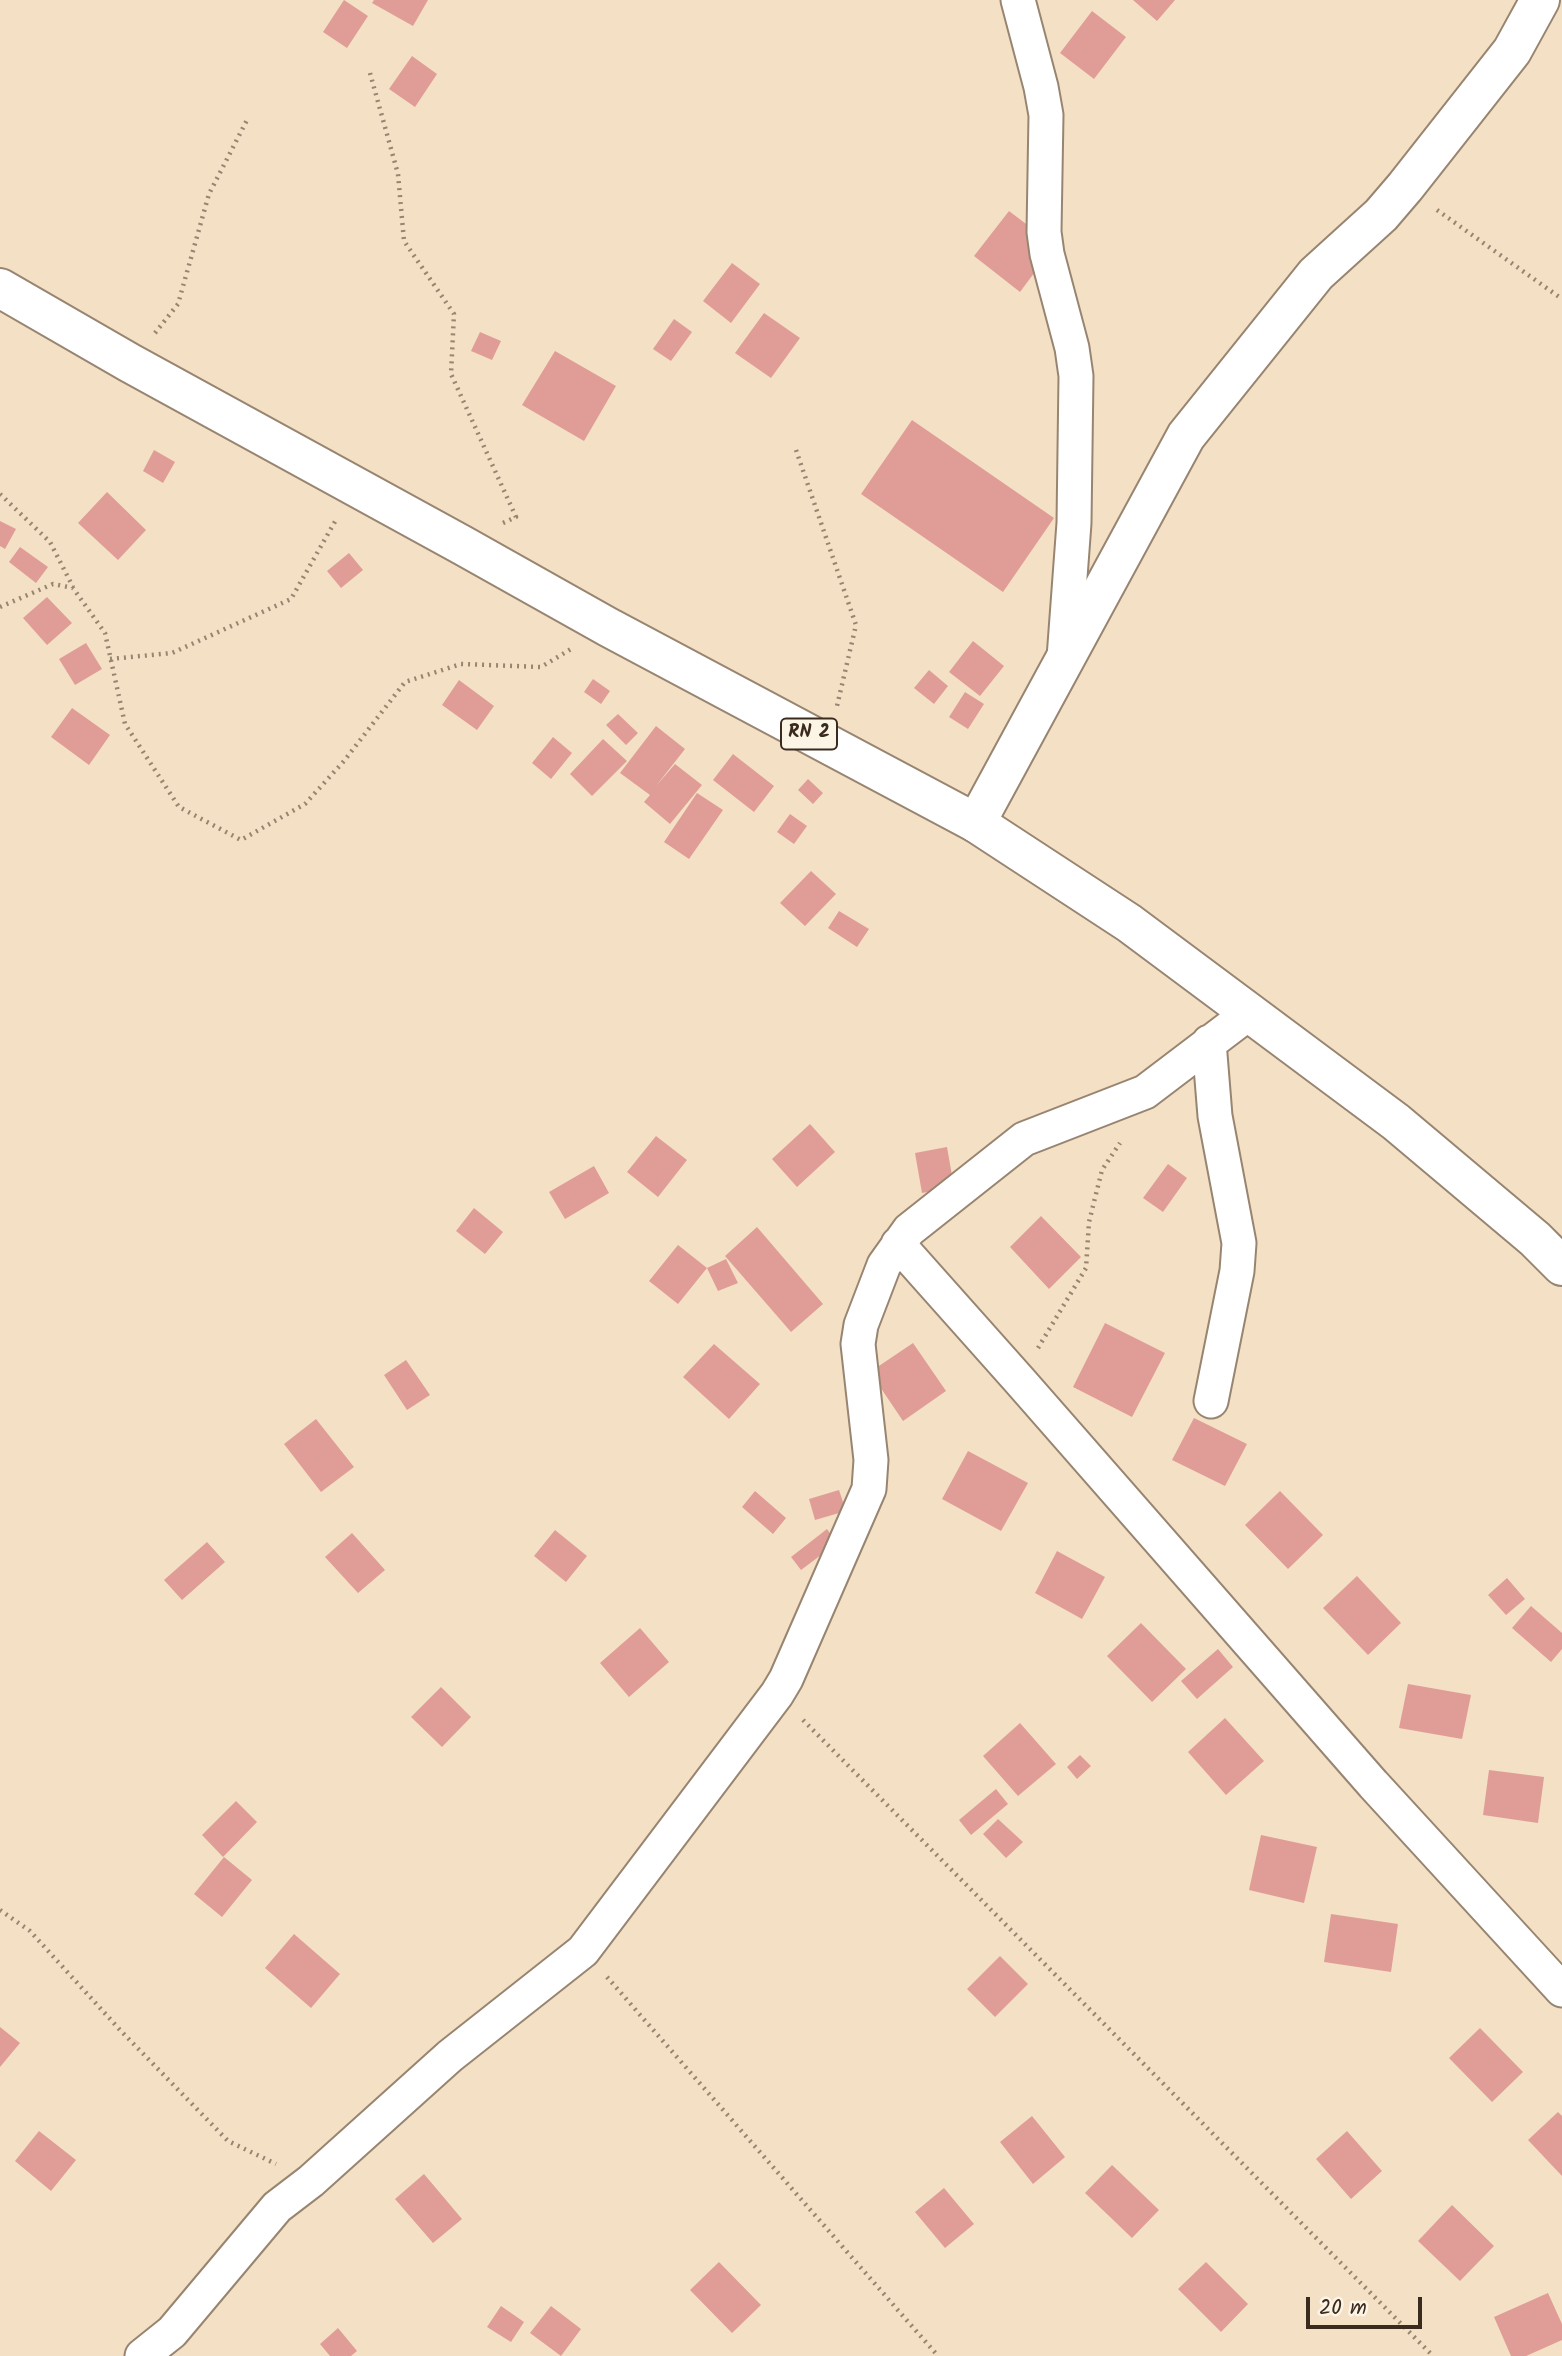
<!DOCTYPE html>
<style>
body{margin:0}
#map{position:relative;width:1562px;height:2356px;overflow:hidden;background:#f4e0c4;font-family:Kalam,sans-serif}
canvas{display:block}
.scale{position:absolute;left:1306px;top:2297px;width:116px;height:32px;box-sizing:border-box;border:4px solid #3b2a1e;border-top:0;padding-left:9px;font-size:21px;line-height:24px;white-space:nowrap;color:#3b2a1e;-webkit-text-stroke:5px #fcf5e5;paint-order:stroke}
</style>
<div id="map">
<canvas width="1562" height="2356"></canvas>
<div class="scale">20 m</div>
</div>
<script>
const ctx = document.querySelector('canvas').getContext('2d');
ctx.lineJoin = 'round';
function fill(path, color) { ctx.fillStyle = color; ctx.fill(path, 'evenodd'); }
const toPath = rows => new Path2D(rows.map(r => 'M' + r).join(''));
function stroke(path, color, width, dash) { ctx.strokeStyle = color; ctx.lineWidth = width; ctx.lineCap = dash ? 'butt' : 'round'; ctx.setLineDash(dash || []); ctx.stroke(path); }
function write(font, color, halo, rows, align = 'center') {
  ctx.font = font + ' Kalam,sans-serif'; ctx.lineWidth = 7; ctx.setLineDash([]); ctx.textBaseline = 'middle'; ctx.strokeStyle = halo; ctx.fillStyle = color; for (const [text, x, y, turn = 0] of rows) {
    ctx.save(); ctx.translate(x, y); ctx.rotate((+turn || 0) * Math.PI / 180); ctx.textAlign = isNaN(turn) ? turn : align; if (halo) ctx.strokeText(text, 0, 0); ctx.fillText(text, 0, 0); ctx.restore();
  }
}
fill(toPath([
 [344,0,368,16,347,48,323,32],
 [374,0,428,0,413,26,372,3],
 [1133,0,1175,0,1157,21],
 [1092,11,1126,37,1094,79,1060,53],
 [412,56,437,74,415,107,389,89],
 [1009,211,1038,233,1046,257,1020,292,974,256],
 [732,263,760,284,731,323,703,301],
 [764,313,800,338,771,378,735,353],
 [674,319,692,332,671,361,653,349],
 [480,332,501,341,492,360,471,351],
 [555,351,616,386,584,441,522,405],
 [912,420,1054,518,1003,592,861,494],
 [154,450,175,462,163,483,143,471],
 [107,492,146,530,118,560,78,523],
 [0,521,16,529,5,549,0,546],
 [20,547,48,567,36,583,9,562],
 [349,553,363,570,341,588,327,571],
 [47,597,72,623,47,645,23,618],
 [973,641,1004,666,980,696,949,672],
 [86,643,102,669,75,685,59,659],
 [929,670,948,686,934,704,914,688],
 [593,679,610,691,601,704,584,692],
 [459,680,494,706,477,730,442,705],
 [965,692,984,704,968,729,949,717],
 [72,708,110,735,89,765,51,737],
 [618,714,638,733,626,745,606,725],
 [656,726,685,749,656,786,675,764,702,785,670,824,644,802,650,795,620,773],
 [553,737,572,753,551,779,532,763],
 [603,739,627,761,592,796,570,774],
 [733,754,774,786,754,812,713,780],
 [808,779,823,793,813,804,798,790],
 [697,793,723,810,689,859,664,842],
 [790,814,807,826,794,844,777,832],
 [811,871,836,894,805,926,780,903],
 [839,911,869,929,857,947,828,928],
 [810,1124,835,1152,797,1187,772,1159],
 [656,1136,687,1160,658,1197,627,1172],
 [947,1147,954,1187,922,1193,915,1153],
 [1168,1164,1187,1178,1163,1212,1143,1198],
 [594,1166,609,1193,565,1219,549,1192],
 [474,1208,503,1232,485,1254,456,1231],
 [1041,1216,1081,1257,1049,1289,1010,1247],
 [757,1227,823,1304,791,1332,725,1256],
 [678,1245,707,1268,678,1304,649,1281],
 [726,1259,738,1283,718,1291,707,1268],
 [1105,1323,1165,1353,1132,1417,1073,1387],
 [913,1343,946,1391,903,1421,870,1372],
 [714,1344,760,1384,729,1419,683,1377],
 [406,1360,430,1395,407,1410,384,1375],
 [1194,1418,1247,1444,1225,1486,1172,1460],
 [316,1419,354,1467,321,1492,284,1444],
 [968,1451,1028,1483,1001,1531,942,1499],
 [839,1490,846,1511,815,1520,809,1499],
 [755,1491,786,1518,773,1534,742,1507],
 [1280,1491,1323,1535,1288,1569,1245,1525],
 [827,1529,837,1543,801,1570,791,1557],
 [555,1530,587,1556,566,1582,534,1556],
 [352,1533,385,1570,358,1593,325,1557],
 [207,1542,225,1562,182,1600,164,1580],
 [1057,1551,1105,1577,1082,1619,1035,1593],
 [1357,1576,1401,1623,1368,1655,1323,1608],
 [1507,1578,1525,1599,1506,1615,1488,1595],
 [1531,1606,1562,1633,1562,1649,1551,1662,1512,1628],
 [1141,1623,1186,1669,1152,1702,1107,1656],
 [640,1628,669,1662,629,1697,600,1663],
 [1218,1649,1233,1667,1197,1699,1181,1681],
 [1408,1684,1471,1695,1462,1739,1399,1728],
 [441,1687,471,1717,442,1747,411,1717],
 [1225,1718,1264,1761,1226,1795,1188,1752],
 [1020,1723,1056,1764,1018,1796,983,1756],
 [1080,1755,1091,1766,1077,1779,1067,1767],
 [1489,1770,1544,1777,1538,1823,1483,1815],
 [996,1789,1008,1804,971,1835,959,1820],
 [236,1801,257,1822,223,1857,202,1835],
 [998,1819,1023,1842,1006,1858,983,1834],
 [1261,1835,1317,1847,1304,1903,1249,1890],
 [224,1857,252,1880,222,1917,194,1894],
 [1331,1914,1398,1924,1391,1972,1324,1962],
 [294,1934,340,1974,311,2008,265,1968],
 [1000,1956,1028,1984,995,2017,967,1989],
 [0,2027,20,2043,0,2067],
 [1480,2028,1523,2072,1492,2102,1449,2058],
 [1558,2112,1562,2116,1562,2176,1528,2140],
 [1032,2116,1065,2157,1033,2184,1000,2142],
 [39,2131,76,2160,51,2191,15,2161],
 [1347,2131,1382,2171,1351,2199,1316,2159],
 [1112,2165,1159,2210,1132,2238,1085,2193],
 [424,2174,462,2219,433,2243,395,2199],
 [944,2188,974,2224,945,2248,915,2212],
 [1452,2205,1494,2246,1460,2281,1418,2241],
 [719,2262,761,2305,732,2333,690,2290],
 [1206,2262,1248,2304,1221,2332,1178,2289],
 [1548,2293,1562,2324,1562,2340,1526,2356,1511,2356,1494,2317],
 [501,2306,524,2322,511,2342,487,2327],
 [551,2306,581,2329,561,2356,530,2333],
 [338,2328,357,2351,351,2356,330,2356,320,2344]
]), '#e09d98');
const street = toPath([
 [1018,0,1041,87,1046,115,1044,232,1047,254,1072,348,1076,376,1074,523,1064,658],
 [1209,1042,1215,1116,1239,1243,1237,1271,1211,1401],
 [898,1244,1020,1381,1373,1784,1562,1990],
 [142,2356,172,2332,277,2207,311,2181,450,2056,583,1951,777,1694,786,1679,869,1489,871,1460,858,1344,861,1325,884,1265,909,1230,1024,1139,1145,1092,1249,1013]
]);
const secondary = toPath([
 [976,823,1186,436,1316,274,1381,215,1405,187,1512,51,1540,0]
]);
const primary = toPath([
 [0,288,130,363,462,545,608,627,976,823,1129,923,1396,1122,1535,1239,1562,1266]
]);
stroke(street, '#988571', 37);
stroke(secondary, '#988571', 42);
stroke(primary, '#988571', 42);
stroke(toPath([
 [370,73,398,174,404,241,454,314,451,374,516,517,503,523],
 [1437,210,1562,299],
 [155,333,178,304,209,194,247,120],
 [796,450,856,625,837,706],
 [0,494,50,542,73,587],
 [0,607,53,584,73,588,105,633,125,724,179,807,241,840,305,804,344,761,405,682,461,664,541,667,571,649],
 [110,659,172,653,291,599,337,518],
 [1038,1348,1086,1268,1089,1222,1102,1170,1120,1143],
 [803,1720,1433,2356],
 [0,1910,30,1931,121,2031,228,2141,276,2164],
 [607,1977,938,2356]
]), '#988571', 4.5, [2, 5]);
stroke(street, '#fff', 33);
stroke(secondary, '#fff', 38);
stroke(primary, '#fff', 38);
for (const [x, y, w] of [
 [809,734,56]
]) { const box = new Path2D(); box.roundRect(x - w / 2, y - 15.5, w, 31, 5); ctx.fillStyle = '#fcf5e5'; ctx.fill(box); stroke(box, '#3b2a1e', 2); }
write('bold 19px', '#3b2a1e', null, [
 ["RN 2",809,734]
]);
</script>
